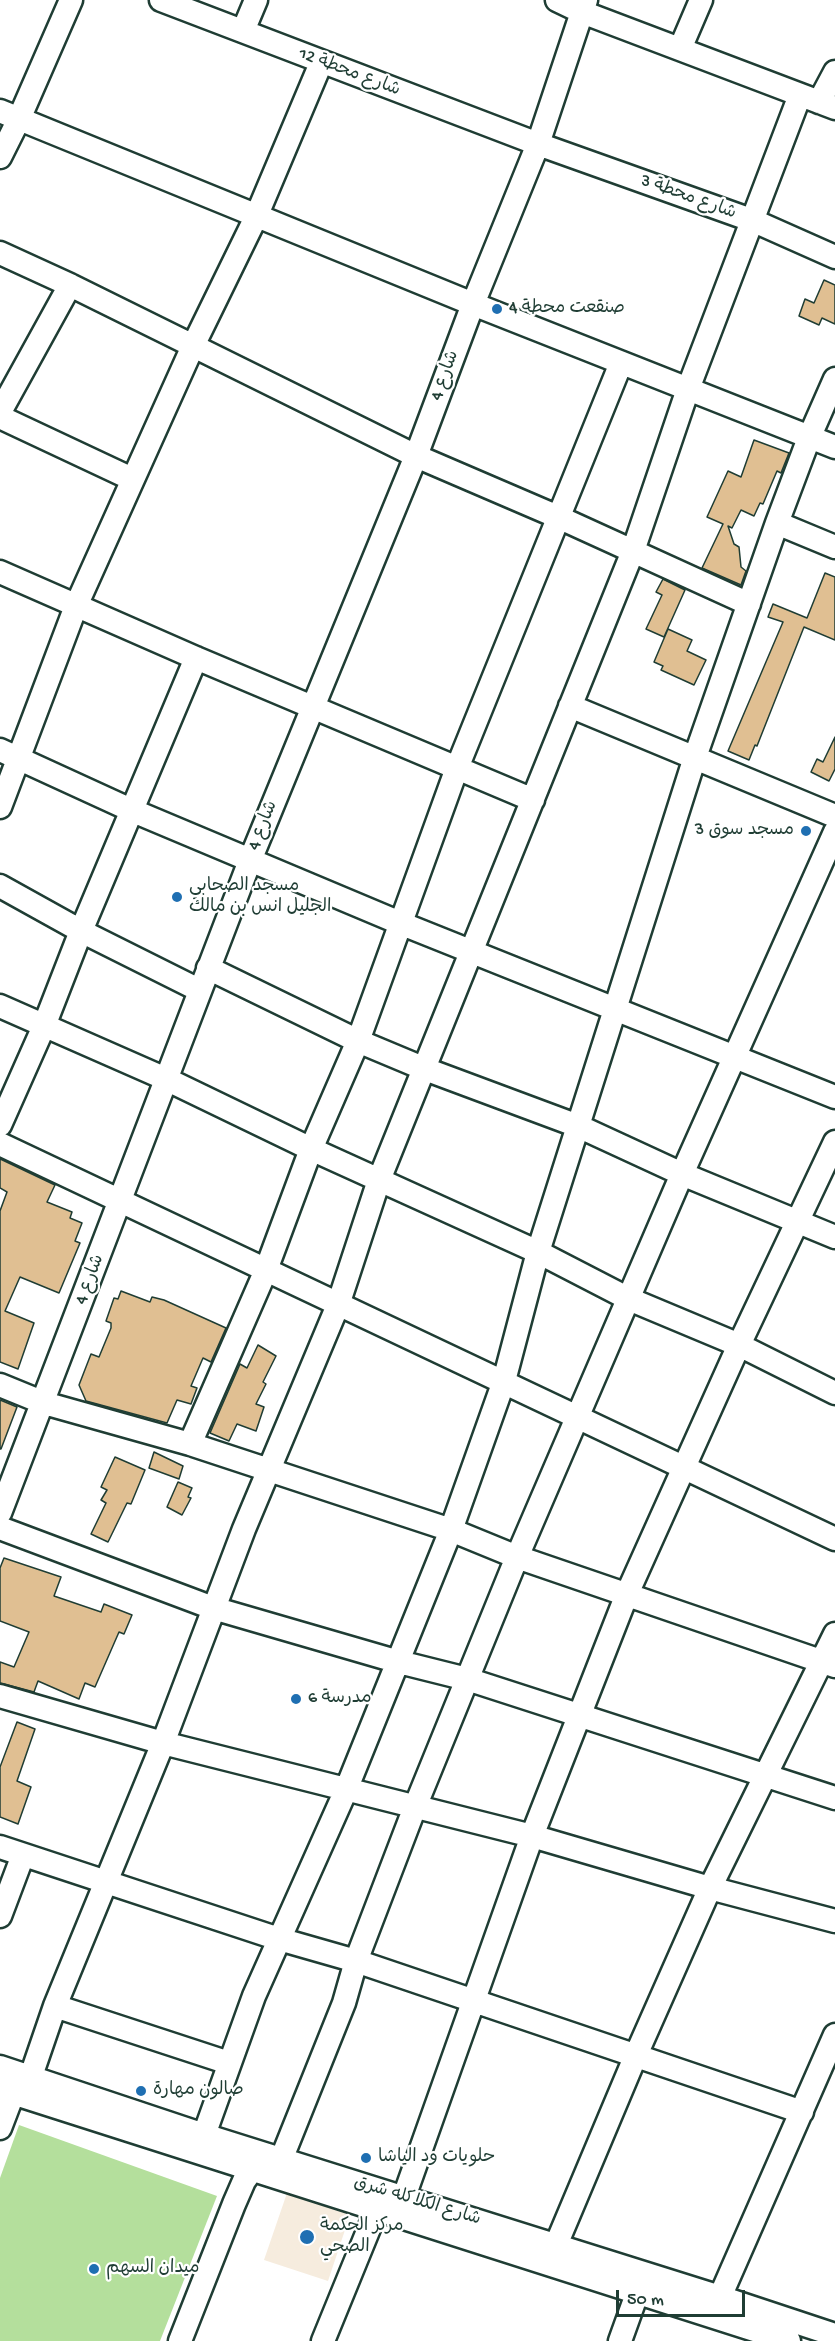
<!DOCTYPE html>
<meta charset="utf-8">
<style>
body{margin:0}
#map{position:relative;width:835px;height:2341px;overflow:hidden;background:#fff;font-family:"Gochi Hand",sans-serif}
canvas{display:block}
.scale{position:absolute;left:616px;top:2290px;width:129px;height:27px;box-sizing:border-box;border:3px solid #1f3d34;border-top:0;padding-left:8px;font-size:18px;line-height:21px;white-space:nowrap;color:#1f3d34;-webkit-text-stroke:4px #fff;paint-order:stroke}
</style>
<div id="map">
<canvas width="835" height="2341"></canvas>
<div class="scale">50 m</div>
</div>
<script>
const ctx = document.querySelector('canvas').getContext('2d');
ctx.lineJoin = 'round';
function fill(path, color) { ctx.fillStyle = color; ctx.fill(path, 'evenodd'); }
const toPath = rows => new Path2D(rows.map(r => 'M' + r).join(''));
function stroke(path, color, width, dash) { ctx.strokeStyle = color; ctx.lineWidth = width; ctx.lineCap = dash ? 'butt' : 'round'; ctx.setLineDash(dash || []); ctx.stroke(path); }
function write(font, color, halo, rows, align = 'center') {
  ctx.font = font + ' "Gochi Hand","Playpen Sans Arabic",sans-serif'; ctx.lineWidth = 4.5; ctx.setLineDash([]); ctx.textBaseline = 'middle'; ctx.strokeStyle = halo; ctx.fillStyle = color; for (const [text, x, y, turn = 0] of rows) {
    ctx.save(); ctx.translate(x, y); ctx.rotate((+turn || 0) * Math.PI / 180); ctx.textAlign = isNaN(turn) ? turn : align; if (halo) ctx.strokeText(text, 0, 0); ctx.fillText(text, 0, 0); ctx.restore();
  }
}
fill(toPath([
 [287,2193,350,2215,328,2281,264,2260]
]), '#f6ecde');
fill(toPath([
 [19,2125,217,2196,160,2341,0,2341,0,2178]
]), '#b4df9c');
const building = toPath([
 [824,280,835,285,835,324,822,318,819,325,799,316,805,299,814,303,824,280],
 [754,440,789,453,781,473,777,471,763,504,760,503,754,516,741,510,732,528,728,526,734,544,739,547,741,567,746,571,741,585,702,568,723,524,707,517,728,471,741,477,754,440],
 [825,573,835,577,835,640,804,627,757,746,755,745,749,760,728,751,783,622,768,617,773,604,807,618,825,573],
 [663,579,685,590,664,637,646,629,662,595,656,592,663,579],
 [668,629,692,640,687,651,706,660,694,685,661,670,663,666,654,662,668,629],
 [835,737,835,769,829,781,811,772,817,759,823,762,835,737],
 [0,1159,55,1185,47,1202,72,1212,70,1218,82,1223,75,1241,80,1243,59,1293,20,1277,5,1311,34,1323,18,1369,0,1362,0,1211,7,1192,0,1188,0,1159],
 [121,1291,150,1302,152,1297,164,1300,226,1328,211,1362,203,1358,191,1386,197,1388,191,1404,177,1400,167,1423,86,1401,79,1385,91,1354,99,1357,111,1328,111,1323,106,1321,114,1298,118,1299,121,1291],
 [258,1345,276,1356,263,1382,266,1384,256,1404,264,1407,256,1431,237,1424,229,1441,210,1433,240,1364,247,1368,258,1345],
 [0,1400,17,1407,1,1449,0,1449,0,1400],
 [154,1452,183,1466,179,1479,149,1468,154,1452],
 [115,1457,145,1470,131,1504,127,1503,108,1542,91,1534,106,1503,101,1500,107,1490,101,1487,115,1457],
 [178,1482,192,1488,188,1497,191,1498,182,1515,167,1507,178,1482],
 [4,1558,61,1577,54,1596,101,1612,104,1604,132,1615,124,1634,119,1632,95,1687,85,1683,79,1699,38,1681,34,1692,0,1683,0,1662,14,1667,29,1632,0,1621,0,1568,4,1558],
 [17,1722,35,1729,17,1781,31,1787,18,1824,0,1817,0,1767,17,1722]
]);
fill(building, '#e0bf92');
stroke(building, '#1f3d34', 1.5);
const minor = toPath([
 [161,0,538,144,754,221,835,257],
 [557,0,582,12,835,108],
 [243,31,256,0],
 [680,49,701,0],
 [819,102,835,72],
 [0,111,473,304,835,447],
 [0,157,19,119,71,0],
 [0,253,70,285,416,456,558,517,749,604],
 [0,412,70,285],
 [0,417,132,479],
 [777,523,835,547],
 [0,572,196,658,533,800],
 [570,706,835,816],
 [0,750,131,810,400,923,835,1097],
 [0,807,76,606,193,346,256,217,321,63],
 [0,886,81,931,199,990],
 [208,968,358,1041,425,1069,578,1126,682,1174,835,1237],
 [0,1006,166,1079,311,1149,538,1252,629,1299,739,1345,835,1393],
 [0,1125,44,1026,81,931,196,658],
 [0,1144,835,1539],
 [0,1385,44,1403,190,1444,451,1530,517,1557,835,1666],
 [190,1444,266,1270,311,1149,358,1041,457,768,621,363],
 [0,1513,251,858,416,456,473,304,538,144,586,0],
 [0,1528,213,1608,399,1662,467,1679,835,1798],
 [0,1696,163,1743,532,1836,710,1888,835,1921],
 [0,1847,279,1939,356,1961,802,2112],
 [0,1916,23,1855],
 [55,2006,229,2063],
 [0,2067,204,2135,720,2297,835,2335],
 [31,2076,55,2006,163,1743,244,1529,338,1305,379,1180,633,551,688,389,800,95],
 [0,2089,789,2341],
 [0,2128,13,2094],
 [204,2135,254,1996,346,1790,451,1530,504,1381,538,1252,695,757,777,523,809,438,835,379],
 [281,2160,344,2003,356,1961,415,1807,517,1557,682,1174,835,832],
 [404,2197,532,1836,627,1594,739,1345,835,1142],
 [556,2245,636,2055,710,1888,835,1634],
 [720,2297,835,2035],
 [180,2341,234,2204,244,2181,252,2170],
 [323,2341,377,2209],
 [620,2341,638,2291]
]);
stroke(minor, '#1f3d34', 27);
stroke(minor, '#fff', 22);
for (const [x, y, r, color] of [
 [497,309,6,"#1f6fb2"],
 [806,831,6,"#1f6fb2"],
 [177,897,6,"#1f6fb2"],
 [296,1699,6,"#1f6fb2"],
 [141,2091,6,"#1f6fb2"],
 [366,2158,6,"#1f6fb2"],
 [307,2237,8,"#1f6fb2"],
 [94,2269,6,"#1f6fb2"]
]) { const dot = new Path2D(); dot.arc(x, y, r, 0, 2 * Math.PI); ctx.fillStyle = color; ctx.fill(dot); stroke(dot, '#fff', 2); }
write('18px', '#1f3d34', '#fff', [
 ["شارع محطة 12",349,73,21],
 ["شارع محطة 3",688,198,20],
 ["شارع 4",446,376,-70],
 ["شارع 4",264,826,-68],
 ["شارع 4",91,1280,-69],
 ["شارع الكلاكله شرق",417,2202,17]
]);
write('18px', '#1f3d34', '#fff', [
 ["صنقعت محطة 4",509,309],
 ["مسجد سوق 3",794,831,"right"],
 ["مسجد الصحابي",189,887],
 ["الجليل انس بن مالك",189,908],
 ["مدرسة 6",308,1699],
 ["صالون مهارة",153,2091],
 ["حلويات ود الياشا",378,2158],
 ["مركز الحكمة",320,2227],
 ["الصحي",320,2248],
 ["ميدان السهم",106,2269]
], 'left');
</script>
